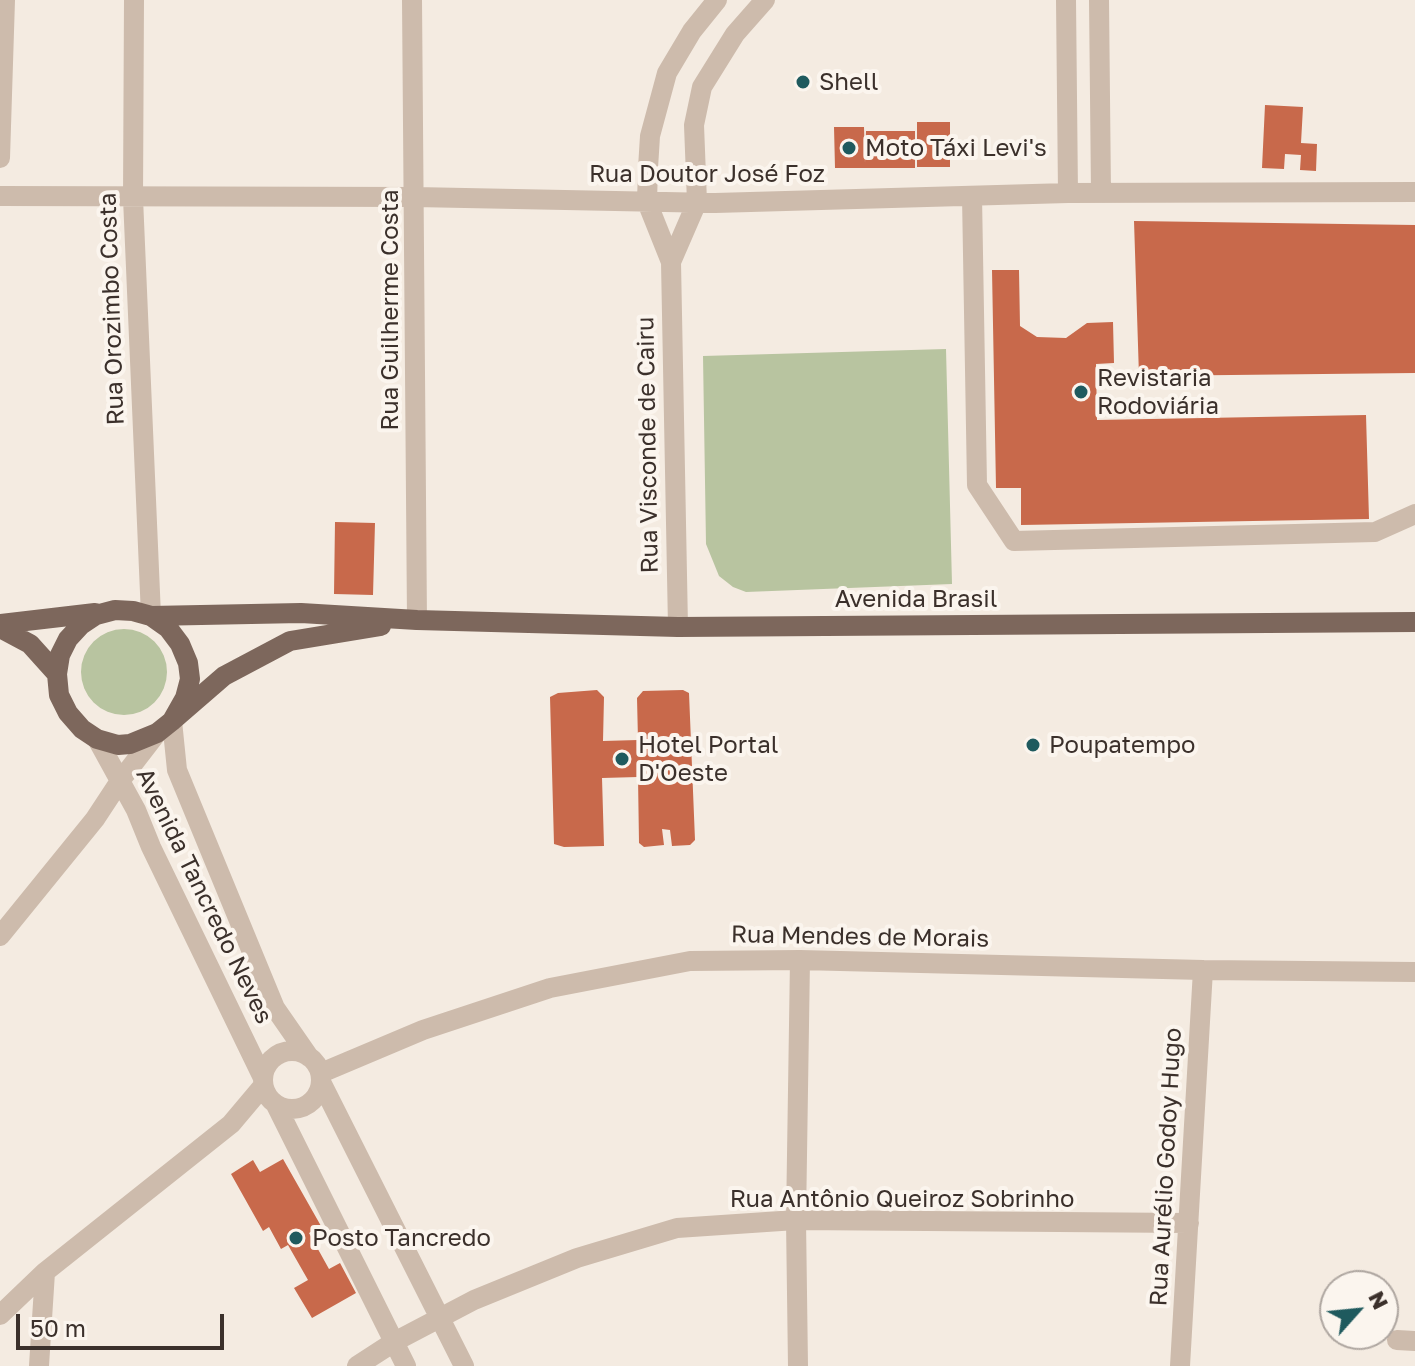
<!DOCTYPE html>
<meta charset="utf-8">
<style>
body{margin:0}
#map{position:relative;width:1415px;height:1366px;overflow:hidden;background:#f4ebe1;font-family:"Golos Text",sans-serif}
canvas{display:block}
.north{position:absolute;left:1319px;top:1270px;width:80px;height:80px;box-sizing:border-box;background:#fbf5ee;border:2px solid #aea6a0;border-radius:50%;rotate:63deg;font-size:22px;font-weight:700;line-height:32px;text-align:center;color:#3b302b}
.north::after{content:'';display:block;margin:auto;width:28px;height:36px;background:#1f5a5e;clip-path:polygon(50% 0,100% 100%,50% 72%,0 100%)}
.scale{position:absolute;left:16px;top:1314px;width:208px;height:36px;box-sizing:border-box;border:4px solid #3b302b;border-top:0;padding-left:10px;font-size:24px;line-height:28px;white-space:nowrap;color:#3b302b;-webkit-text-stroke:6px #fbf5ee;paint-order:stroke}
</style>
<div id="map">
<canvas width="1415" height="1366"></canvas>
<div class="north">N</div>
<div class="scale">50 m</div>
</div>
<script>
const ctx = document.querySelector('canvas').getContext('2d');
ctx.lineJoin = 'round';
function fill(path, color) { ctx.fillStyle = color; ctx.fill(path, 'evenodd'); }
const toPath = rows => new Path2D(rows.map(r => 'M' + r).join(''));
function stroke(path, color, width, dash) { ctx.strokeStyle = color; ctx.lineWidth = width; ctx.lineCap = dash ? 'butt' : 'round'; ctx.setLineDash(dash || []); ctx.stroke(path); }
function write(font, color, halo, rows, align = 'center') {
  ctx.font = font + ' "Golos Text",sans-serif'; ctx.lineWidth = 8; ctx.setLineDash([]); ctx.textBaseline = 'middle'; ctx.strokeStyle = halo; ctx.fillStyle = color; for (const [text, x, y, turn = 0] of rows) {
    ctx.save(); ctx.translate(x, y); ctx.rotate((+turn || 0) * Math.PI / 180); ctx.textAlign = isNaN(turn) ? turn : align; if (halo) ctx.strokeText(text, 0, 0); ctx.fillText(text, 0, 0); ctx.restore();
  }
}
fill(toPath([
 [946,349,952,584,746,592,733,587,719,576,706,544,703,356],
 '81 672a43 43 0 1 1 86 0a43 43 0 1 1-86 0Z'
]), '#b8c4a0');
fill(toPath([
 [1265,105,1303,107,1301,143,1317,144,1316,171,1300,170,1301,155,1285,154,1284,169,1262,168],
 [917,122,950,122,950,167,917,167],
 [834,127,864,127,865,163,866,131,915,131,915,168,835,168],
 [1134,221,1415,225,1415,373,1139,376],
 [992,270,1019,270,1020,326,1037,337,1066,338,1087,323,1113,322,1114,363,1096,364,1097,420,1366,415,1369,519,1021,525,1021,488,996,488],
 [335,522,375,523,373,595,334,594],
 [597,690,604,697,603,741,638,740,637,698,643,691,683,690,689,693,695,840,690,845,672,846,670,830,662,829,664,845,644,847,639,843,638,777,602,778,604,846,564,847,554,844,550,697,558,693],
 [283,1159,321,1226,309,1233,329,1269,340,1263,356,1293,312,1318,294,1288,308,1280,288,1245,281,1249,269,1227,263,1231,231,1174,253,1160,260,1172]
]), '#c8694b');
stroke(toPath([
 [134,0,133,198,151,616],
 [412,0,417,620],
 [1066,0,1068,193],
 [1099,0,1101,193],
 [0,158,5,0],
 [0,196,415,197,715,203,1068,193,1415,192],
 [972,196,977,485,1014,541,1375,532,1415,514],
 [671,262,697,202,694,125,702,87,735,34,765,0],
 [678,627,671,262,647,202,648,168,650,136,667,73,692,31,717,0],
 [172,721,177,770,275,1008,309,1057],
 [97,739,136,810,151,847,262,1076],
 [0,936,95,819,120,781,157,733],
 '263 1080a29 29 0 1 1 58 0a29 29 0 1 1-58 0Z',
 [321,1073,423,1030,550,988,690,961,800,960,1203,970,1415,972],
 [322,1084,464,1366],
 [276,1105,406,1366],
 [0,1315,45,1272,231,1124,263,1086],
 [1397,1340,1415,1341],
 [39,1366,45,1272],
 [357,1366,394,1342,474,1300,577,1258,677,1228,796,1220,1189,1223],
 [798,1366,796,1220,800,960],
 [1180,1366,1203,970]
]), '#cdbbac', 20);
stroke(toPath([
 [151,616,301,613,417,620,678,627,1415,622],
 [0,624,95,613],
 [0,628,30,644,57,674],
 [172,721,185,698,190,679,188,663,180,644,168,628,151,616,133,611,115,610,96,615,81,625,68,639,60,655,57,674,59,695,68,713,82,729,97,739,118,745,130,744,157,733,172,721,224,676,290,641,381,626]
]), '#7d675c', 20);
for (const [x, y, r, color] of [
 [803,82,8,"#1f5a5e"],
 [849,148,8,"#1f5a5e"],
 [1081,392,8,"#1f5a5e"],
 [1033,745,8,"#1f5a5e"],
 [622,759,8,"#1f5a5e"],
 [296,1238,8,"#1f5a5e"]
]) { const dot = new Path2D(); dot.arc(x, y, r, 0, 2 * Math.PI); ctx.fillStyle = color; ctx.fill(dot); stroke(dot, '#fbf5ee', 3); }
write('24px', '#3b302b', '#fbf5ee', [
 ["Shell",819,82],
 ["Moto Táxi Levi's",865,148],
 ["Revistaria",1097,378],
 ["Rodoviária",1097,406],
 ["Hotel Portal",638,745],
 ["D'Oeste",638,773],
 ["Poupatempo",1049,745],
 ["Posto Tancredo",312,1238]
], 'left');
write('24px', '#3b302b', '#fbf5ee', [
 ["Rua Doutor José Foz",707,174],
 ["Rua Orozimbo Costa",112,309,-92],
 ["Rua Guilherme Costa",390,310,-90],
 ["Rua Visconde de Cairu",648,445,-91],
 ["Avenida Brasil",916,599],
 ["Avenida Tancredo Neves",204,896,64],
 ["Rua Mendes de Morais",860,937,1],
 ["Rua Aurélio Godoy Hugo",1166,1167,-87],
 ["Rua Antônio Queiroz Sobrinho",902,1199]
]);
</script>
